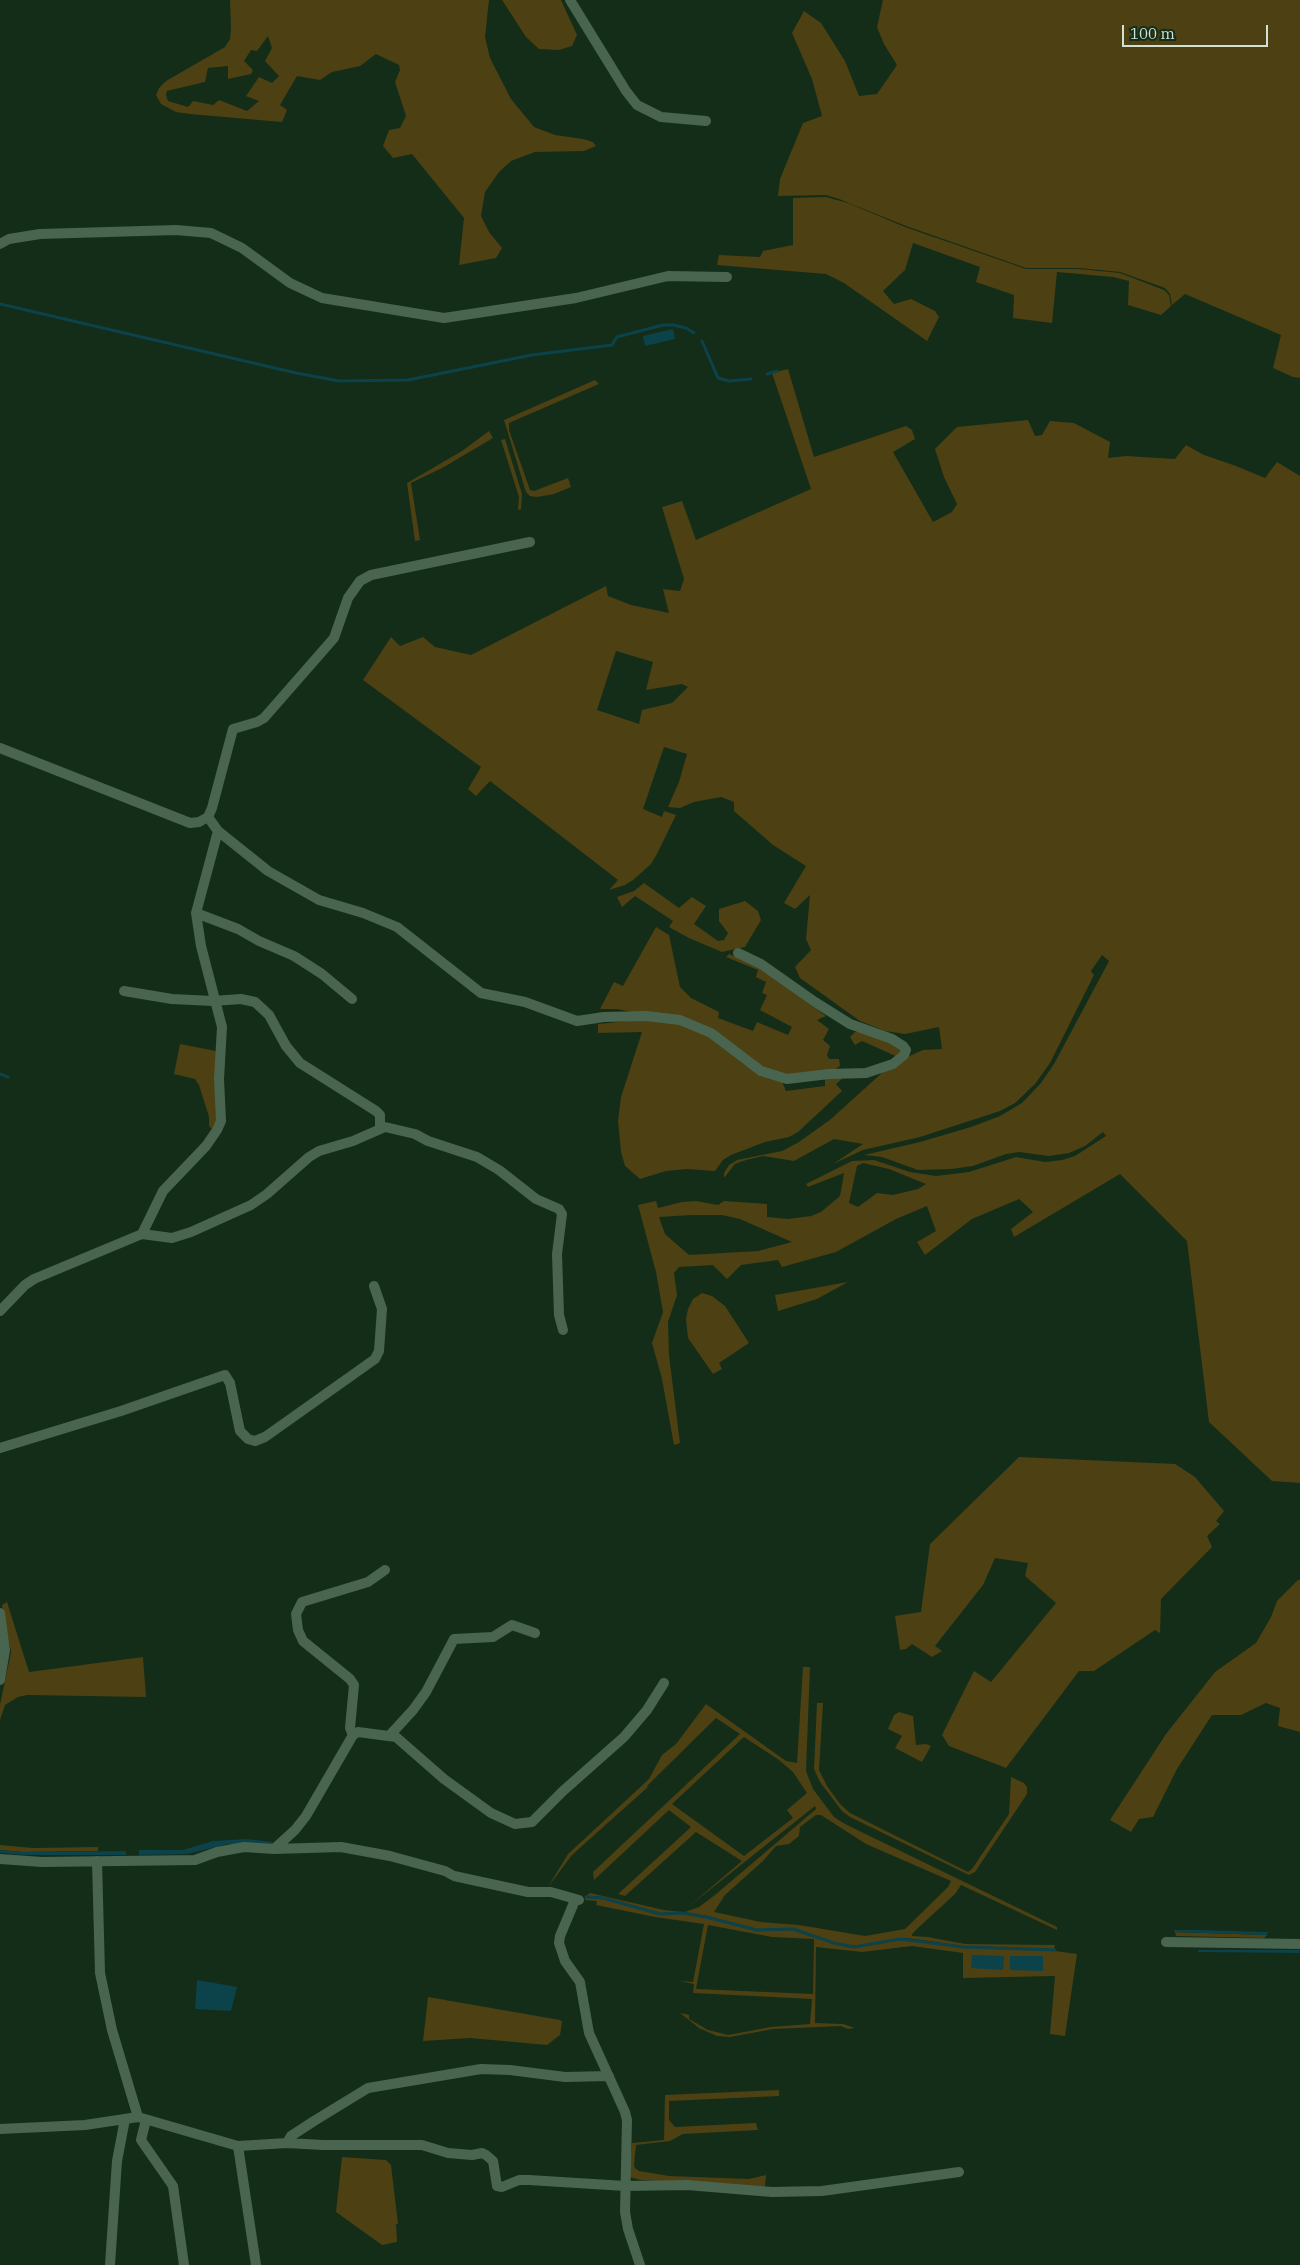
<!DOCTYPE html>
<style>
body{margin:0}
#map{position:relative;width:1300px;height:2265px;overflow:hidden;background:#132d19;font-family:"IBM Plex Serif",serif}
canvas{display:block}
.scale{position:absolute;left:1122px;top:25px;width:146px;height:22px;box-sizing:border-box;border:2px solid #d2e1d4;border-top:0;padding-left:6px;font-size:15px;line-height:18px;white-space:nowrap;color:#d2e1d4;-webkit-text-stroke:4px #132d19;paint-order:stroke}
</style>
<div id="map">
<canvas width="1300" height="2265"></canvas>
<div class="scale">100 m</div>
</div>
<script>
const ctx = document.querySelector('canvas').getContext('2d');
ctx.lineJoin = 'round';
function fill(path, color) { ctx.fillStyle = color; ctx.fill(path, 'evenodd'); }
const toPath = rows => new Path2D(rows.map(r => 'M' + r).join(''));
function stroke(path, color, width, dash) { ctx.strokeStyle = color; ctx.lineWidth = width; ctx.lineCap = dash ? 'butt' : 'round'; ctx.setLineDash(dash || []); ctx.stroke(path); }
fill(toPath([
 [230,0,489,0,485,37,490,58,511,99,534,127,555,135,583,139,593,142,596,146,584,151,535,152,511,161,499,172,485,192,481,216,489,232,502,248,496,258,459,265,464,218,412,154,393,158,383,146,389,130,400,128,406,116,395,82,400,70,399,65,376,54,360,66,332,72,320,80,297,76,280,105,287,110,282,122,190,114,176,112,161,104,156,95,159,88,166,81,225,47,230,39,231,28],
 [268,36,272,48,265,61,279,76,272,83,259,77,246,96,259,101,247,111,219,100,213,105,193,101,188,107,168,101,166,95,167,91,205,82,208,68,228,66,228,79,251,74,253,70,244,61,251,50,257,51],
 [502,0,561,0,577,35,572,46,559,50,539,49,526,37],
 [883,0,1300,0,1300,378,1293,377,1273,368,1281,335,1185,294,1172,305,1170,294,1165,288,1120,272,1079,268,1026,268,906,226,839,199,826,195,778,196,780,179,803,123,822,116,812,79,792,33,804,11,821,23,845,61,859,96,877,94,897,65,884,44,877,27],
 [826,197,848,203,905,227,1026,269,1079,269,1120,273,1164,290,1169,295,1171,306,1161,315,1128,305,1129,281,1113,277,1057,272,1052,323,1013,318,1014,295,976,282,980,267,913,243,905,270,883,291,894,304,911,299,935,311,939,317,927,341,844,283,826,274,717,265,719,255,760,257,763,251,793,245,793,198],
 [788,369,814,457,906,426,912,430,915,439,893,452,933,522,952,512,957,504,944,477,935,449,957,427,1028,420,1035,436,1042,435,1050,421,1074,423,1110,442,1108,458,1126,456,1175,459,1186,445,1204,455,1236,466,1265,478,1277,462,1300,476,1300,1483,1272,1481,1209,1422,1187,1241,1120,1174,1014,1237,1011,1229,1033,1212,1019,1199,972,1219,925,1255,917,1242,936,1231,927,1206,896,1219,836,1252,782,1267,778,1260,741,1265,727,1279,713,1265,679,1267,674,1273,677,1295,668,1322,669,1355,680,1443,674,1445,662,1379,652,1343,663,1312,656,1272,638,1205,656,1201,658,1208,682,1202,696,1201,718,1205,724,1201,767,1204,767,1217,788,1219,811,1216,821,1212,840,1196,844,1173,808,1187,806,1184,852,1161,874,1160,910,1172,936,1176,969,1172,1016,1157,1045,1162,1062,1160,1075,1156,1106,1136,1103,1132,1085,1146,1069,1153,1049,1156,1019,1152,1006,1154,973,1166,951,1169,918,1170,882,1157,864,1155,920,1142,971,1127,1000,1116,1022,1103,1041,1083,1054,1064,1109,961,1102,955,1091,971,1094,975,1050,1063,1035,1084,1015,1103,1000,1111,920,1137,863,1150,833,1164,863,1144,834,1139,794,1161,763,1156,746,1160,735,1164,724,1178,724,1173,729,1165,737,1160,782,1151,799,1142,831,1119,884,1071,907,1057,923,1050,942,1049,939,1027,905,1034,885,1031,860,1021,800,978,795,967,811,950,806,939,810,895,795,909,784,903,806,866,773,845,734,811,734,802,721,797,694,802,680,808,668,807,679,782,687,754,664,747,643,809,662,817,664,811,676,815,657,854,651,864,633,880,625,885,609,890,618,880,490,781,476,796,468,789,481,767,363,680,391,637,400,646,423,637,435,647,471,655,606,586,608,596,631,605,669,613,663,589,680,591,684,579,662,507,682,501,696,540,811,489,772,373],
 [616,651,653,662,646,690,682,684,688,687,672,703,642,710,639,724,597,710],
 [863,1163,889,1169,926,1184,918,1189,893,1195,877,1193,858,1207,849,1203,857,1166],
 [692,1215,722,1215,740,1219,792,1242,758,1251,689,1255,665,1234,659,1217],
 [595,380,599,384,509,423,509,430,530,490,534,491,568,478,571,487,554,494,537,497,530,496,526,492,504,420],
 [489,431,493,438,444,467,411,483,420,540,415,541,407,483,462,451],
 [505,439,522,494,521,509,518,510,519,497,501,440],
 [644,883,679,908,692,897,706,906,694,924,718,941,724,940,728,933,719,921,719,909,745,901,758,911,761,920,745,947,722,952,689,938,669,927,673,921,635,896,622,907,617,897,634,891],
 [656,927,669,935,680,987,691,998,719,1012,718,1018,753,1031,757,1022,788,1035,792,1027,760,1010,767,995,762,993,766,982,756,977,758,970,726,957,729,954,754,964,826,1016,817,1020,829,1029,823,1040,830,1046,827,1055,829,1059,839,1059,840,1066,834,1070,785,1075,769,1071,755,1062,714,1030,618,1009,600,1009,614,982,623,986],
 [650,1019,678,1022,704,1033,742,1063,760,1074,770,1079,782,1081,786,1091,825,1086,825,1078,843,1078,836,1084,842,1091,798,1132,789,1137,765,1142,731,1155,723,1160,715,1171,687,1169,666,1171,640,1179,625,1166,621,1152,618,1121,621,1097,642,1032,598,1033,598,1024],
 [862,1031,896,1044,903,1050,898,1057,862,1041,855,1045,850,1037,855,1032],
 [180,1044,216,1051,218,1116,213,1130,209,1126,209,1117,199,1085,195,1079,174,1074],
 [848,1282,817,1299,778,1311,775,1295],
 [702,1293,712,1296,725,1306,749,1343,719,1363,722,1369,713,1374,688,1338,686,1319,688,1309,693,1299],
 [1019,1457,1175,1464,1195,1477,1224,1511,1216,1521,1220,1524,1207,1536,1212,1547,1161,1599,1160,1633,1155,1630,1094,1671,1079,1671,1006,1768,949,1746,942,1735,974,1671,991,1682,1056,1603,1025,1576,1028,1563,995,1558,983,1585,935,1646,942,1651,932,1657,912,1644,906,1649,900,1650,895,1616,921,1612,930,1544],
 [1298,1580,1300,1580,1300,1732,1278,1726,1280,1708,1266,1703,1241,1715,1212,1715,1177,1769,1153,1817,1139,1819,1131,1832,1110,1820,1166,1734,1215,1672,1256,1643,1271,1617,1277,1601],
 [7,1602,29,1672,143,1657,146,1697,27,1695,18,1697,5,1705,0,1720,0,1705,11,1652,2,1605],
 [803,1667,810,1667,806,1771,813,1789,834,1817,845,1824,1057,1927,1057,1930,961,1885,955,1894,918,1928,912,1934,912,1936,928,1937,965,1944,1055,1945,1054,1949,963,1946,907,1938,854,1946,834,1942,793,1928,756,1929,708,1916,685,1912,699,1907,715,1895,816,1809,815,1806,688,1907,742,1861,696,1832,625,1896,618,1894,691,1827,669,1810,594,1880,593,1872,740,1734,716,1718,647,1786,648,1787,572,1855,548,1887,568,1854,649,1779,662,1755,676,1744,706,1704,786,1761,797,1763],
 [744,1737,779,1760,793,1772,807,1793,787,1810,793,1818,744,1856,672,1804],
 [816,1815,821,1815,866,1844,951,1881,948,1887,905,1929,865,1936,799,1925,761,1922,714,1912,725,1895,763,1861,776,1846,789,1844,799,1836,800,1827],
 [817,1703,823,1703,819,1770,827,1786,840,1804,850,1813,968,1872,972,1869,1009,1814,1011,1777,1024,1783,1027,1787,1027,1794,975,1872,969,1875,850,1817,842,1811,820,1782,814,1769],
 [899,1712,913,1716,916,1745,926,1744,931,1746,922,1762,895,1748,902,1736,888,1729,894,1715],
 [0,1845,33,1848,98,1847,98,1851,22,1852,0,1850],
 [590,1893,664,1910,683,1912,660,1913,602,1897,586,1896],
 [585,1897,603,1899,660,1914,683,1914,710,1918,757,1931,793,1930,834,1944,854,1948,900,1940,963,1947,1055,1951,1077,1954,1065,2036,1050,2034,1055,1976,963,1978,963,1953,912,1946,862,1952,816,1947,815,2023,843,2024,855,2028,848,2029,841,2026,773,2029,730,2037,717,2036,699,2028,680,2013,689,2015,689,2019,708,2030,728,2035,771,2027,810,2024,812,1999,693,1993,694,1984,679,1981,693,1982,704,1924,655,1917,596,1905,597,1901,585,1900],
 [708,1925,772,1937,814,1939,813,1994,696,1989],
 [1175,1932,1267,1935,1264,1938,1176,1936],
 [428,1997,560,2020,562,2022,560,2035,547,2045,470,2038,423,2041],
 [779,2090,779,2096,669,2101,669,2120,675,2127,756,2123,758,2130,683,2134,670,2141,636,2145,634,2165,635,2168,639,2171,669,2176,749,2179,766,2175,765,2187,641,2180,629,2177,632,2143,664,2140,665,2095],
 [342,2157,386,2160,391,2165,398,2224,396,2224,397,2242,382,2245,336,2212]
]), '#4d4012');
fill(toPath([
 [673,329,675,339,645,346,643,336],
 [247,1839,273,1842,271,1845,228,1844,187,1854,139,1855,139,1850,183,1850,213,1841],
 [0,1850,22,1852,126,1851,126,1855,23,1855,0,1853],
 [1173,1930,1197,1930,1268,1932,1267,1935,1175,1932],
 [1198,1950,1300,1950,1300,1953,1198,1952],
 [972,1955,1004,1956,1003,1970,971,1968],
 [1010,1956,1043,1956,1043,1971,1010,1970],
 [197,1980,237,1987,231,2011,195,2009]
]), '#0c4249');
stroke(toPath([
 [0,304,296,373,339,381,408,380,532,355,612,345,617,337,663,325,673,325,686,328,694,333],
 [702,341,718,378,729,381,751,379],
 [767,374,777,371],
 [0,1074,8,1077],
 [586,1897,603,1898,660,1914,683,1913,710,1918,757,1930,793,1929,834,1943,854,1947,900,1939,963,1947,1055,1950]
]), '#0c4249', 3);
stroke(toPath([
 [570,0,626,91,637,105,661,117,706,121],
 [0,244,9,239,40,234,176,230,211,233,242,248,290,283,322,298,444,318,576,298,668,276,727,277],
 [0,748,190,823,199,822,208,817,212,808,233,729,257,722,264,718,334,638,348,598,360,581,371,575,530,542],
 [208,817,218,831,268,871,319,900,363,913,397,927,481,993,525,1002,577,1021,604,1017,646,1016,680,1020,711,1033,761,1071,787,1079,829,1074,866,1073,893,1064,904,1055,906,1050,903,1046,892,1039,850,1024,815,1002,761,964,738,953],
 [196,913,238,929,259,941,294,956,322,974,352,999],
 [124,991,172,999,213,1001,241,999,255,1002,269,1015,286,1046,300,1063,376,1111,380,1115,380,1128],
 [142,1234,163,1191,206,1146,217,1130,221,1121,219,1079,222,1027,201,946,196,913,218,831],
 [0,1311,25,1285,34,1279,142,1234,172,1238,191,1232,251,1205,267,1194,309,1157,319,1151,353,1141,385,1127,415,1134,428,1141,477,1157,499,1170,536,1199,559,1209,562,1214,557,1254,559,1315,563,1330],
 [0,1448,121,1411,225,1375,230,1383,240,1431,248,1439,255,1441,265,1437,375,1359,379,1351,382,1309,374,1286],
 [0,1613,5,1650,0,1680],
 [353,1735,350,1728,354,1685,350,1679,303,1641,298,1630,296,1614,302,1602,368,1582,385,1570],
 [390,1735,413,1710,426,1692,454,1639,493,1637,512,1625,535,1633],
 [274,1849,341,1847,390,1856,445,1871,454,1876,528,1892,551,1892,579,1900],
 [0,1859,42,1862,195,1860,217,1852,244,1847,274,1849,295,1830,306,1816,353,1735,358,1732,396,1737,444,1779,491,1813,515,1824,532,1822,563,1791,624,1737,647,1710,664,1683],
 [97,1861,100,1973,112,2030,138,2117],
 [573,1905,560,1936,559,1943,565,1961,580,1982,589,2033,625,2112,627,2120,625,2212,628,2229,640,2265],
 [1166,1942,1300,1944],
 [146,2120,141,2140,173,2186,184,2265],
 [0,2129,85,2125,138,2117,238,2146,287,2143,323,2145,422,2145,448,2153,472,2155,482,2153,486,2155,493,2161,497,2186,502,2187,519,2180,529,2180,625,2186,687,2185,772,2192,822,2191,959,2172],
 [287,2143,291,2136,314,2121,368,2088,481,2069,510,2070,565,2077,609,2076],
 [238,2146,256,2265],
 [110,2265,117,2161,125,2119]
]), '#49654f', 10);
</script>
